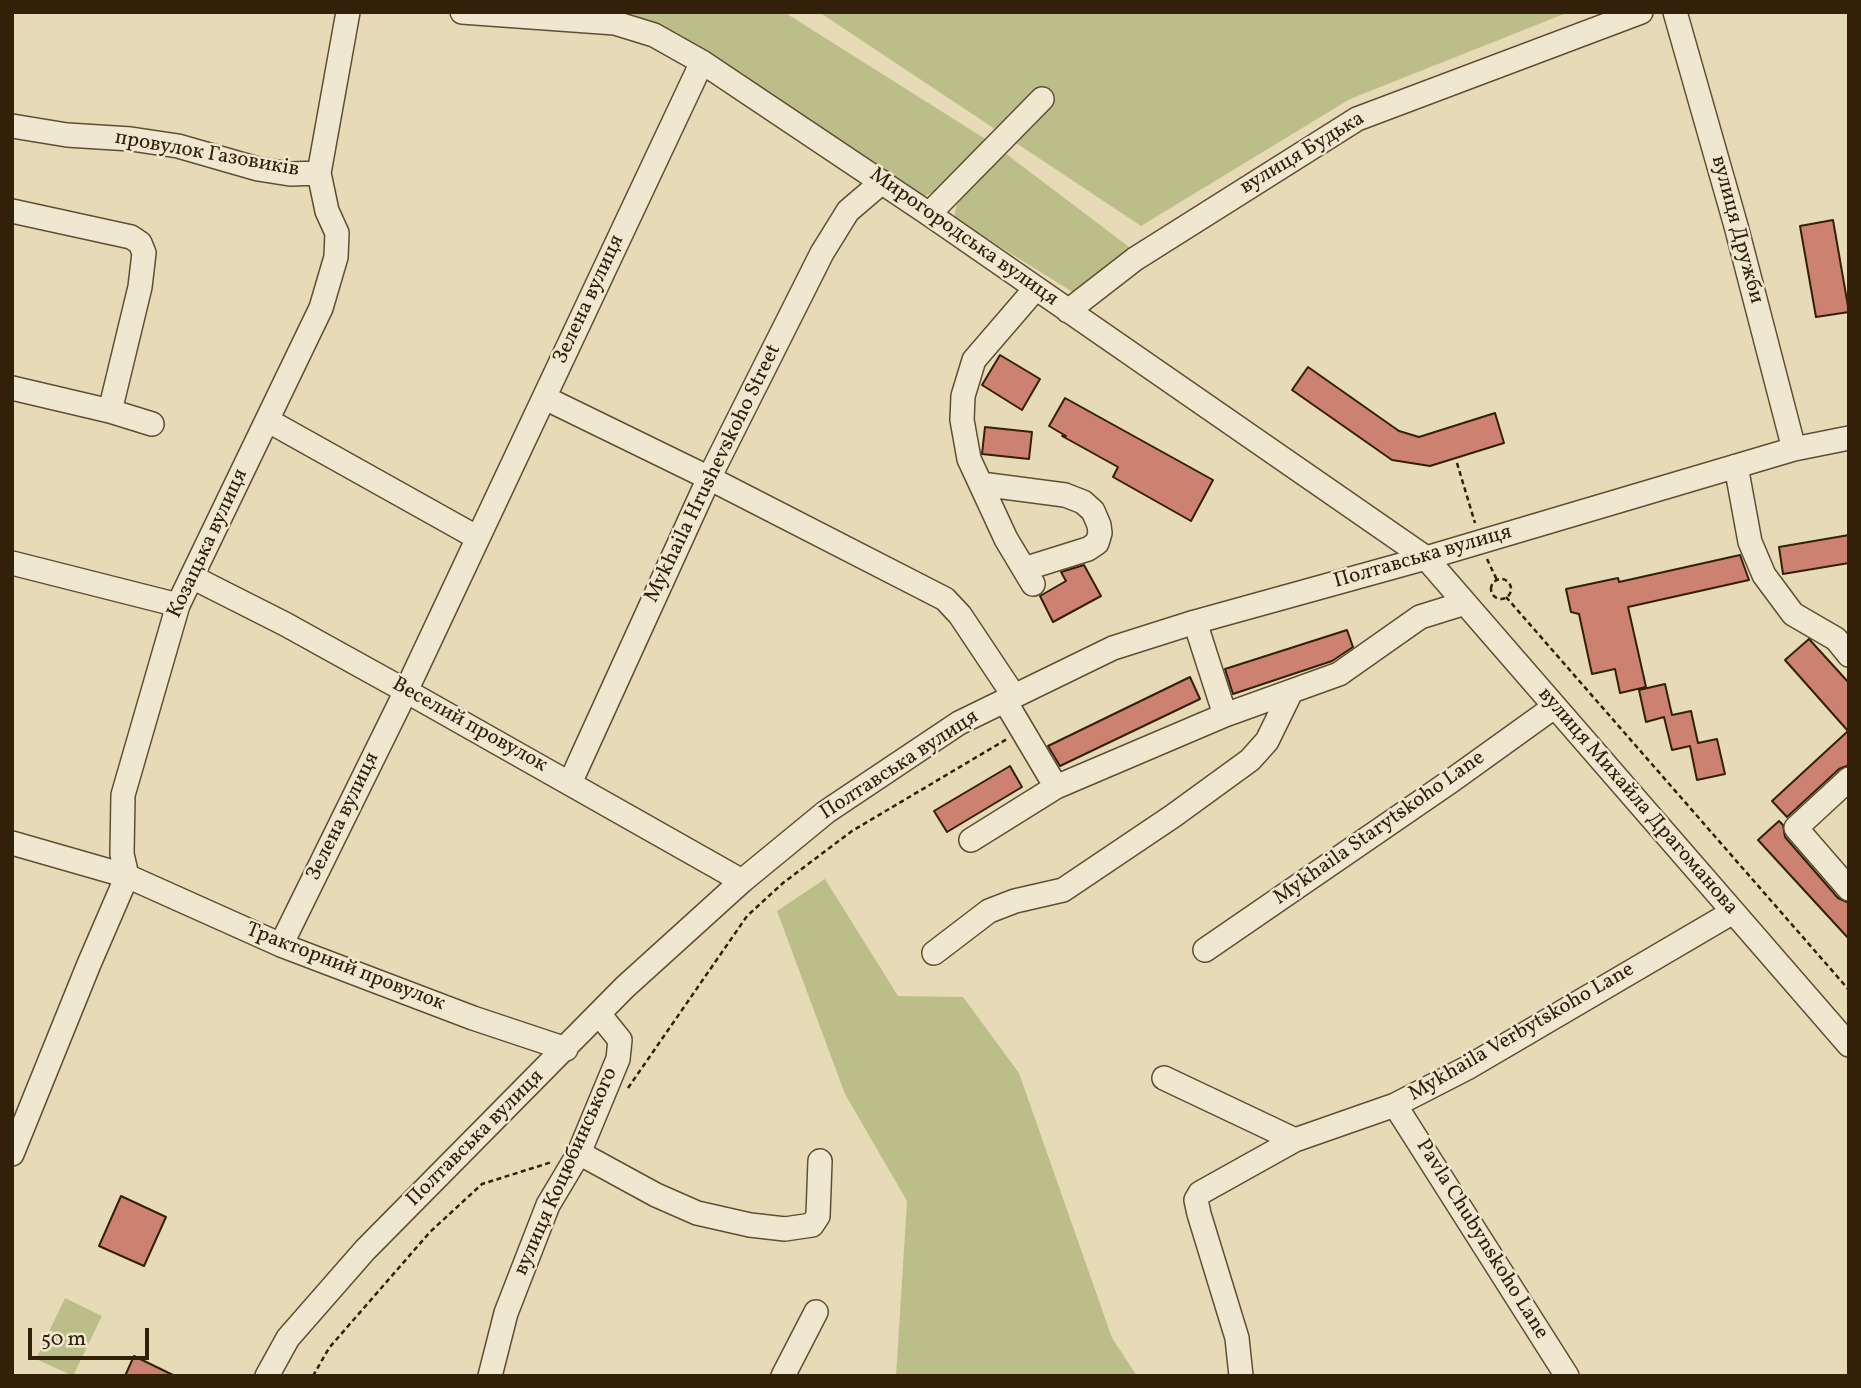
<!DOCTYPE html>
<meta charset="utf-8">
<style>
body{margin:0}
#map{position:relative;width:1861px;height:1388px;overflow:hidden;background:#e7dab6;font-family:Vollkorn,serif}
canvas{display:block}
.frame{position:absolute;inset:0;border:14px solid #332009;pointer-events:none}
.scale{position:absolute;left:28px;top:1328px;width:121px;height:32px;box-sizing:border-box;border:4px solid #332009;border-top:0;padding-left:9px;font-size:21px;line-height:24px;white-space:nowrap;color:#332009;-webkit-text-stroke:5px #efe7d0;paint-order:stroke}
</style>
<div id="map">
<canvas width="1861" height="1388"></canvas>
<div class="frame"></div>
<div class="scale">50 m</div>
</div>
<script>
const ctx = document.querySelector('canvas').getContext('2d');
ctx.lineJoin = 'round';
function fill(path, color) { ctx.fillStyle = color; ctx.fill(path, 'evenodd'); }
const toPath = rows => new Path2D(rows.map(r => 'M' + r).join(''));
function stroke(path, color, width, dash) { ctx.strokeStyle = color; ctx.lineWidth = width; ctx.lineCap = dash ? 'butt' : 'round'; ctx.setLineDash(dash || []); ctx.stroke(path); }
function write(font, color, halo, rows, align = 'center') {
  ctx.font = font + ' Vollkorn,serif'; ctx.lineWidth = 5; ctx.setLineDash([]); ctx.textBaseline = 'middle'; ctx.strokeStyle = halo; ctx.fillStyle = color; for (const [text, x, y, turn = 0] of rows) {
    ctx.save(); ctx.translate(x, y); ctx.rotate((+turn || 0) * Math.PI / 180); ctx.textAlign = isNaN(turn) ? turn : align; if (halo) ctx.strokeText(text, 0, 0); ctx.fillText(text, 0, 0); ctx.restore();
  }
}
fill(toPath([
 [629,12,784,12,987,140,941,188,923,197,790,110,677,33,636,17],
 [819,12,1569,12,1350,99,1141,226],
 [1001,150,1133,250,1074,293,954,218,958,198],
 [825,879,898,996,963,997,1019,1073,1112,1338,1137,1376,896,1376,907,1201,845,1094,777,911],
 [65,1298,102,1316,73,1376,36,1359]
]), '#bcbe89');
const building = toPath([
 [1833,220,1849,312,1816,317,1800,226,1833,220],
 [1000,355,1040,379,1022,410,982,385,1000,355],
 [1308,367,1399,431,1419,437,1495,413,1504,443,1430,466,1392,460,1292,390,1308,367],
 [1065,398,1213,480,1191,521,1113,477,1118,467,1062,436,1066,436,1049,426,1065,398],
 [985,427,1032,432,1029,459,982,454,985,427],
 [1849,535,1849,563,1783,574,1779,547,1849,535],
 [1740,555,1749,580,1628,607,1646,687,1620,693,1615,669,1592,674,1579,614,1571,612,1566,589,1618,578,1619,582,1740,555],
 [1084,565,1101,596,1053,622,1040,596,1066,581,1061,572,1084,565],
 [1347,630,1353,647,1332,661,1233,694,1225,669,1347,630],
 [1809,639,1849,683,1849,765,1839,769,1787,817,1772,801,1848,731,1785,660,1809,639],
 [1190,677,1200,699,1060,766,1048,746,1190,677],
 [1665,684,1672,715,1691,711,1698,743,1717,739,1725,774,1697,780,1690,746,1672,750,1664,717,1646,722,1639,690,1665,684],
 [1010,766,1022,787,947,832,934,811,1010,766],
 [1779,821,1783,825,1785,837,1838,898,1849,903,1849,939,1758,840,1779,821],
 [121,1196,166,1217,144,1266,99,1246,121,1196],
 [134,1356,175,1376,125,1376,134,1356]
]);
fill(building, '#cd8171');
stroke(building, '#332009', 2);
const minor = toPath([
 [462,12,615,23,654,35,702,62,929,214,1426,558,1849,1045],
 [1675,12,1736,226,1794,449],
 [12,126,67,135,131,139,178,146,258,169,290,174,319,173],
 [12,211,131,237,140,243,144,253,140,287,110,411,12,388],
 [929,214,1042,99],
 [1068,311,1135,259,1357,119,1641,12],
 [545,398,709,478,945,599,960,615,1014,696],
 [110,411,152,424],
 [267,420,478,538],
 [1736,466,1750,542,1764,575,1793,614,1836,639,1849,655],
 [981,484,1065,495,1083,502,1093,511,1099,525,1100,533,1097,543,1088,549,1024,569],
 [12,563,178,605],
 [192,577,285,624,406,691,742,881],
 [1033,584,1006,539,969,459,962,420,963,396,974,360,1036,288],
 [1195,622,1225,715,1339,674,1420,617,1465,603],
 [1005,701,1056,787,1225,715],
 [1849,779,1796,828,1849,889],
 [570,783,709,478,822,253,848,211,882,182],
 [971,840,1056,787],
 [12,843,127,876,281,945,473,1018,566,1049],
 [281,945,406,691,702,62],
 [1205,950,1451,781,1554,707],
 [934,953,989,911,1015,901,1063,890,1173,816,1250,760,1267,741,1291,692],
 [1164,1078,1295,1140],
 [1395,1105,1567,1376],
 [579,1153,656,1195,697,1213,750,1225,785,1229,812,1225,818,1216,820,1161],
 [12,1154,89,964,127,876,122,854,123,795,178,605,321,308,336,257,337,233,327,211,319,173,348,12],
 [267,1376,288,1338,365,1250,625,987,742,881,826,812,959,723,1113,648,1195,622,1426,558,1794,449,1849,438],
 [490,1376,506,1313,548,1205,579,1153,618,1059,620,1040,599,1014],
 [783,1376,816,1312],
 [1241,1376,1237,1338,1199,1214,1196,1200,1200,1193,1295,1140,1395,1105,1467,1068,1733,912]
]);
stroke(minor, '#604e34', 26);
stroke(toPath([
 [1457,463,1475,523],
 [1487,559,1497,580],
 '1491 589a10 10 0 1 1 20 0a10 10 0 1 1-20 0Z',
 [1506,597,1849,990],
 [628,1088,747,916,783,883,852,831,1007,739],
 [313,1376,329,1348,430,1232,482,1184,552,1162]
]), '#332009', 2.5, [5, 3.5]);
stroke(minor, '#efe7d0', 23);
write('21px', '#332009', '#efe7d0', [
 ["вулиця Будька",1303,154,-31],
 ["провулок Газовиків",207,155,10],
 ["вулиця Дружби",1736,230,75],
 ["Мирогородська вулиця",963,238,35],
 ["Зелена вулиця",590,300,-65],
 ["Mykhaila Hrushevskoho Street",714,474,-64],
 ["Козацька вулиця",209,544,-65],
 ["Полтавська вулиця",1423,558,-16],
 ["Веселий провулок",469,726,29],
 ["Полтавська вулиця",900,766,-33],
 ["вулиця Михайла Драгоманова",1637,802,49],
 ["Зелена вулиця",344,817,-64],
 ["Mykhaila Starytskoho Lane",1380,829,-35],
 ["Тракторний провулок",345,968,21],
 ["Mykhaila Verbytskoho Lane",1522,1033,-30],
 ["Полтавська вулиця",476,1139,-45],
 ["вулиця Коцюбинського",567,1172,-66],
 ["Pavla Chubynskoho Lane",1481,1240,58]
]);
</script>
